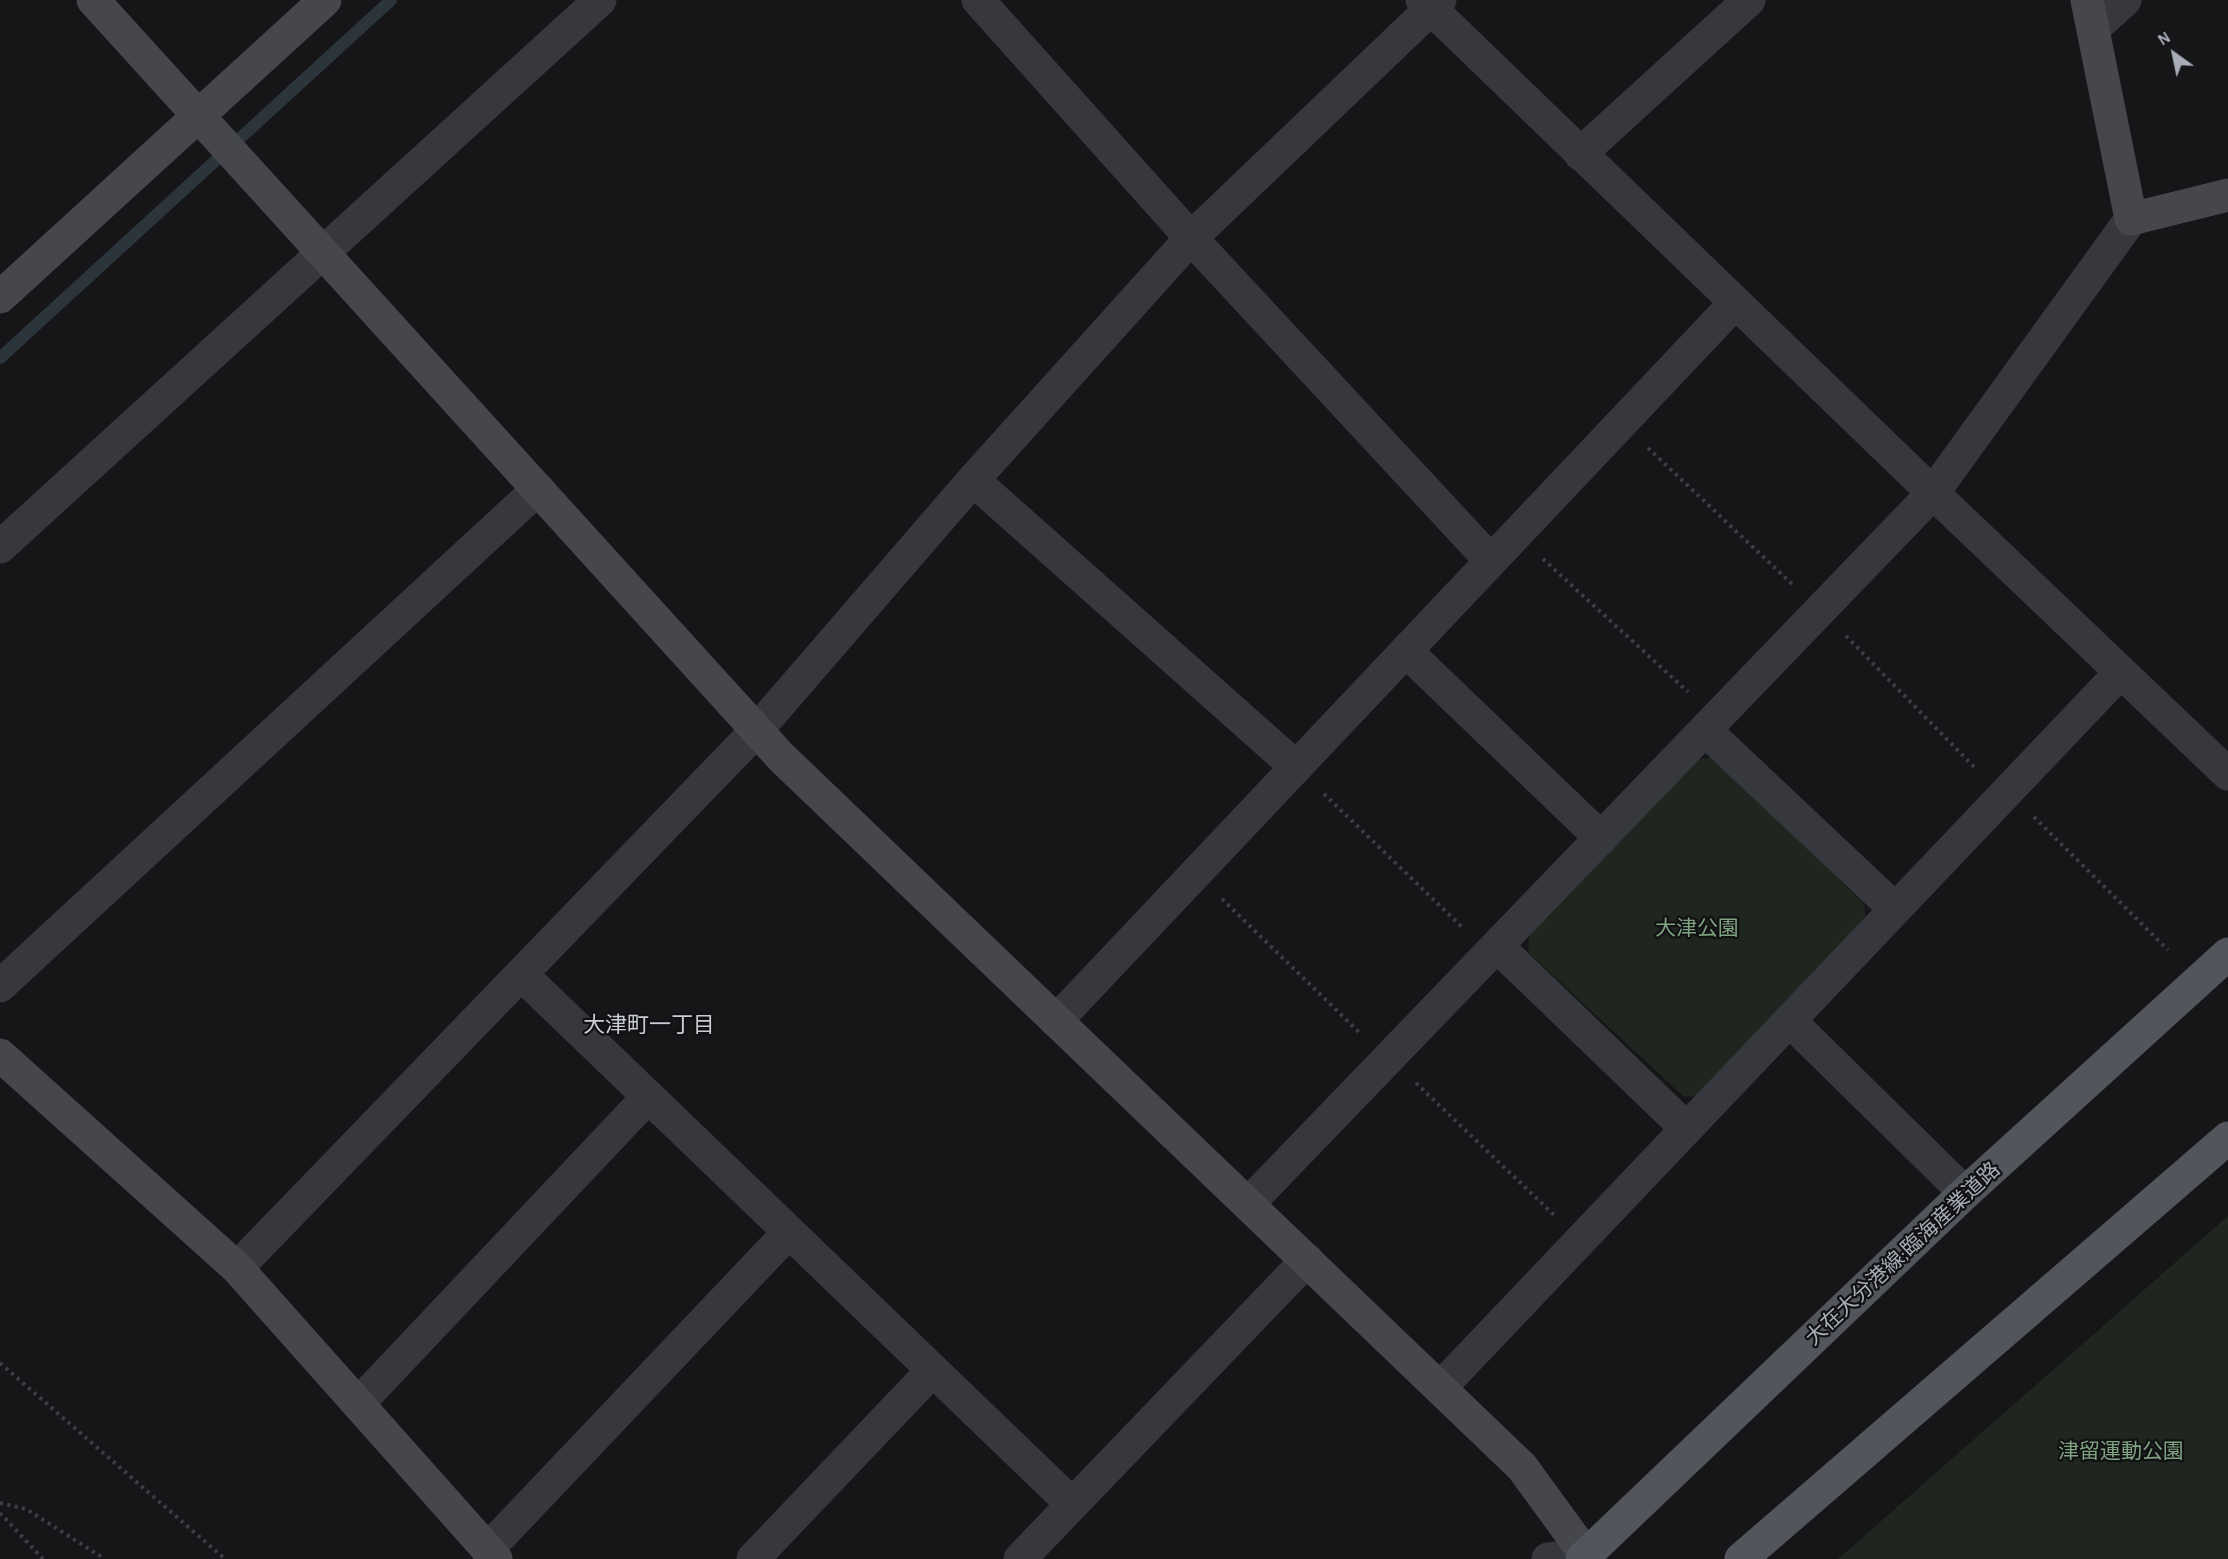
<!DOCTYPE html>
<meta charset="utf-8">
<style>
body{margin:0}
#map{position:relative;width:2228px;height:1559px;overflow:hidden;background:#161618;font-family:"Alegreya Sans",sans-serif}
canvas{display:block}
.north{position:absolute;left:2144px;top:24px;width:60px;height:60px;-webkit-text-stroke:4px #111113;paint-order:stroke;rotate:327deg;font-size:16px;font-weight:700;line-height:24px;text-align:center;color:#a8adb8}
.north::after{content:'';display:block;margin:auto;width:21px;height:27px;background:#a8adb8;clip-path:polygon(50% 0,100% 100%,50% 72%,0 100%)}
</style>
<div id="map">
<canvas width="2228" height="1559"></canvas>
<div class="north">N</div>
</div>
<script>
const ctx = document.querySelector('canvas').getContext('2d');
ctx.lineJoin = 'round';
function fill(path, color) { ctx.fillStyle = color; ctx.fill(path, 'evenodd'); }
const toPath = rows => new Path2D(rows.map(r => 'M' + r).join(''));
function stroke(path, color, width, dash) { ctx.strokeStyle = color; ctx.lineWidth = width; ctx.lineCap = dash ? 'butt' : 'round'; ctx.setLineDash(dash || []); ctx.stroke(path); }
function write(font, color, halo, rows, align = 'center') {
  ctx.font = font + ' "Alegreya Sans","Noto Sans JP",sans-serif'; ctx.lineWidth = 4.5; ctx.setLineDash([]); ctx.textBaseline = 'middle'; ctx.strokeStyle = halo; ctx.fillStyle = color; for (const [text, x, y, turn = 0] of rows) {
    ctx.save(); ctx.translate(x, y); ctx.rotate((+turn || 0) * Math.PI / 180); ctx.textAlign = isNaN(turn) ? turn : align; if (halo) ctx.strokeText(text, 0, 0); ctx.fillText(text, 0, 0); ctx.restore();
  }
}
fill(toPath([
 [1715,757,1864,904,1866,923,1701,1096,1684,1097,1528,952,1529,935,1695,760],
 [2228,1216,2228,1559,1838,1559]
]), '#1e261f');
stroke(toPath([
 [0,358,391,0]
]), '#2c353c', 12);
stroke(toPath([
 [1648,448,1793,585],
 [1543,559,1688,692],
 [1846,636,1977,770],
 [1324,794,1463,928],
 [2034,817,2168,950],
 [1222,899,1361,1034],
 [1416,1083,1554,1215],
 [0,1363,225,1559],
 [0,1503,26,1509,105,1559],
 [0,1513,43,1559]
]), '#3d3f44', 4, [3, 4.5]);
stroke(toPath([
 [978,0,1191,238,1491,561],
 [1422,0,1933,493,2228,774],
 [2093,29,2125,0],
 [1580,154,1749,0],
 [973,480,1296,767],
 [0,547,600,0],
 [1406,651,1601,838],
 [1705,730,1895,909],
 [1497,946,1686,1128],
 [521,974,1072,1504],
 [0,986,538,489],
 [1056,1021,1735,303],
 [1790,1021,1965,1193],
 [1248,1204,1933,493,2131,219],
 [237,1268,757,730,973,480,1191,238,1440,0],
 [1440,1388,2120,673],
 [358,1404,648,1097],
 [487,1550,789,1232],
 [753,1559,933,1370],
 [1020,1559,1307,1260],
 [1548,1559,1587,1555]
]), '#37383d', 33);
stroke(toPath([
 [93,0,781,757,1522,1467,1589,1559],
 [2087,0,2131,219,2228,195],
 [0,297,325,0],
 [0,1055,237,1268,496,1559]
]), '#45474d', 33);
stroke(toPath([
 [1582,1559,1965,1193,2228,954],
 [1741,1559,2228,1138]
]), '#53555c', 33);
write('21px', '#7fa381', '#111113', [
 ["大津公園",1697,929],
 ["津留運動公園",2121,1452]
]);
write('21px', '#a8adb8', '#111113', [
 ["大在大分港線;臨海産業道路",1903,1254,-43]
]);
write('22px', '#c9ccd4', '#111113', [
 ["大津町一丁目",649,1025]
]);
</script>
